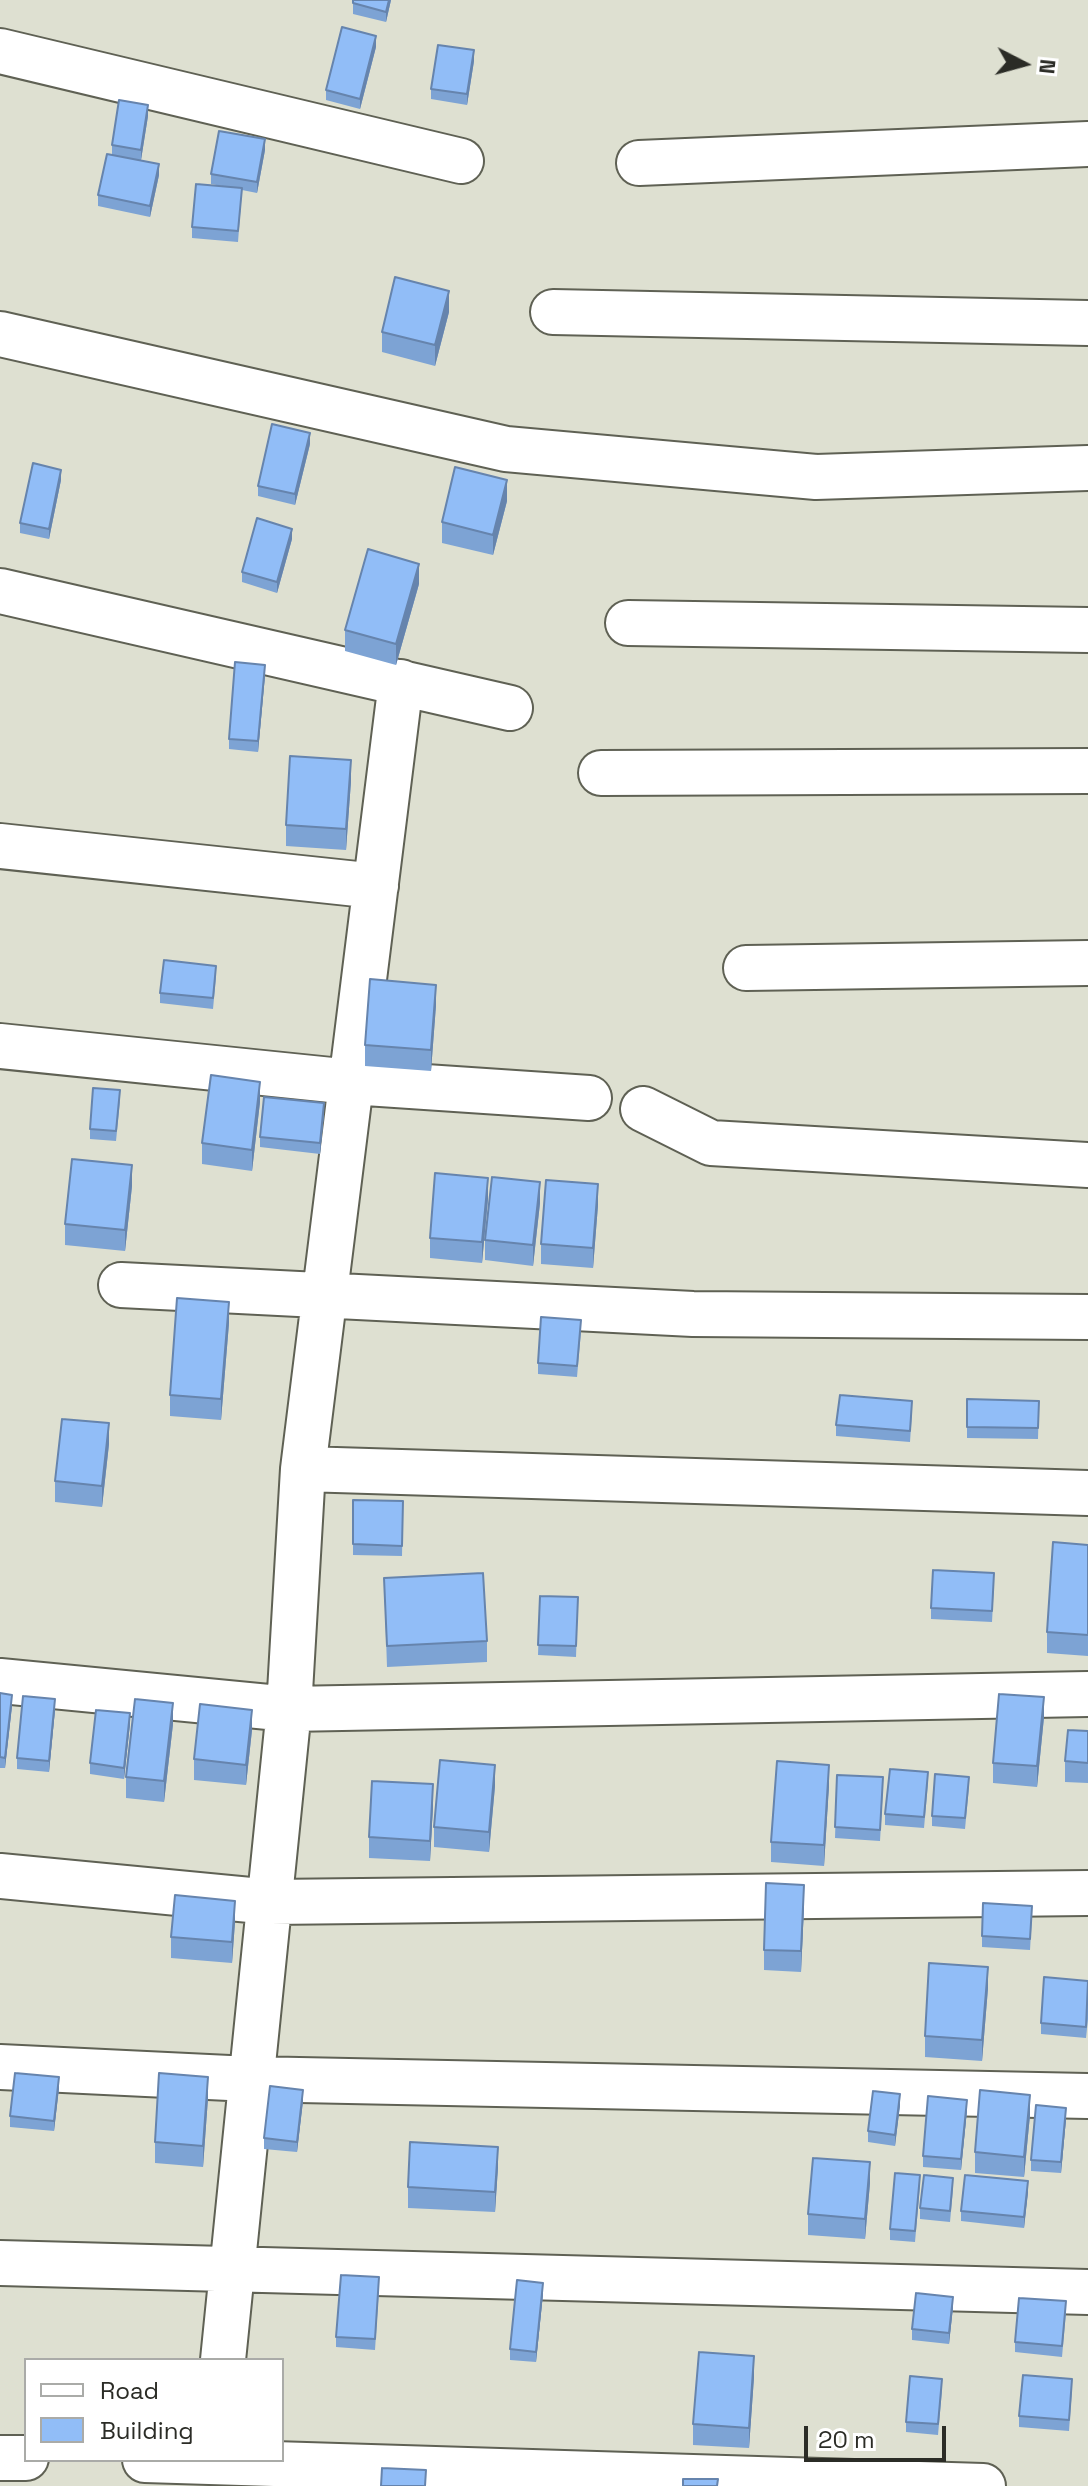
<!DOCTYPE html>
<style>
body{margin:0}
#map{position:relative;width:1088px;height:2486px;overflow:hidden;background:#dee0d1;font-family:"Space Grotesk",sans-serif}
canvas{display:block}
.legend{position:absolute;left:24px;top:2358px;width:260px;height:104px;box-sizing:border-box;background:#fff;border:2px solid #aaaba8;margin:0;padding:10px 14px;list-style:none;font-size:24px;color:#2b2c26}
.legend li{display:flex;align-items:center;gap:16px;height:40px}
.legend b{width:40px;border:2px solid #aaaba8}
.north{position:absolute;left:984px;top:24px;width:80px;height:80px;-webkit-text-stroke:6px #fff;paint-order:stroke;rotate:96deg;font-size:22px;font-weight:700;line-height:32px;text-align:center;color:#2b2c26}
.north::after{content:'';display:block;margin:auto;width:28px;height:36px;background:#2b2c26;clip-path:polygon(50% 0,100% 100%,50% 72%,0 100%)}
.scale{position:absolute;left:804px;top:2426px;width:142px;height:36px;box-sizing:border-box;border:4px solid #2b2c26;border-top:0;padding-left:10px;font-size:24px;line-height:28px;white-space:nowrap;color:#2b2c26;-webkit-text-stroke:6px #fff;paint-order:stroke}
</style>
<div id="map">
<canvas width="1088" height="2486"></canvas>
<ul class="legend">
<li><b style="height:10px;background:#fff"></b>Road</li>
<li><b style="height:22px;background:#91bdf7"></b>Building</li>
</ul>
<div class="north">N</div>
<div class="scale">20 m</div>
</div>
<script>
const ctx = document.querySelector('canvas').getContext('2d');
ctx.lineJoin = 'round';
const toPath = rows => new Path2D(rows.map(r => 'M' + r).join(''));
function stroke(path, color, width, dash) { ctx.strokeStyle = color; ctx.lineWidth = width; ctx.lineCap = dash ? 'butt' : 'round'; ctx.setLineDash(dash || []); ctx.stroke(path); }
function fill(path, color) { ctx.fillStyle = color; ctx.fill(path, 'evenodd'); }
const street = toPath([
 [0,51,461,161],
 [639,163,1088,144],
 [553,312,1088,323],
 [0,334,506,449,816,477,1088,468],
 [0,591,510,708],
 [628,623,1088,630],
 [601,773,1088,771],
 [0,846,376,886],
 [746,968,1088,963],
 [0,1046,351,1082,589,1098],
 [643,1109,711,1143,1088,1165],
 [121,1285,693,1314,1088,1317],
 [303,1469,1088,1493],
 [0,1681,289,1709,1088,1694],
 [0,1876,271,1902,1088,1893],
 [0,2067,250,2079,1088,2096],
 [0,2263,1088,2292],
 [223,2360,289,1709,303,1469,401,682],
 [0,2458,26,2458],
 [145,2460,983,2486]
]);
stroke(street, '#5f6154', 48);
stroke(street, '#fff', 44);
fill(toPath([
 [391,0,386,22,353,14,353,3],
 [376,47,360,109,326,100,326,90],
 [474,61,467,105,431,99,431,89],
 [148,116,141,160,159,175,150,217,98,206,98,195,112,155,112,145],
 [265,150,257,193,242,190,238,242,192,238,192,227,222,186,211,184,211,174],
 [449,312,435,366,382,352,382,332],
 [310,444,295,505,258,496,258,486],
 [61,480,49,539,20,533,20,523],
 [507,501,493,555,442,543,442,522],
 [292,539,277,593,242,582,242,572],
 [419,584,396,665,345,651,345,630],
 [265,675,258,752,229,749,229,739],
 [351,781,346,850,286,846,286,825],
 [216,977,213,1009,160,1003,160,993],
 [436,1005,431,1071,365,1066,365,1045],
 [120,1101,116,1141,90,1139,90,1129],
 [260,1102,252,1171,202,1164,202,1143],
 [324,1114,320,1154,260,1147,260,1137],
 [132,1186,125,1251,65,1245,65,1224],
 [488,1199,482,1263,430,1258,430,1238],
 [540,1203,533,1266,485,1260,485,1240],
 [598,1205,593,1268,541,1264,541,1244],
 [229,1323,221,1420,170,1416,170,1395],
 [581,1331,577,1377,538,1374,538,1363],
 [1039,1401,1038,1439,967,1438,967,1427],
 [912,1412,910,1442,836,1436,836,1425],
 [109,1444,102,1507,55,1502,55,1481],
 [403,1501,402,1556,353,1555,353,1544],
 [1088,1545,1088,1656,1047,1653,1047,1632],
 [384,1578,487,1641,487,1662,387,1667],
 [994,1584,992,1622,931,1619,931,1608],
 [540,1596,578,1597,576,1657,538,1655],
 [0,1693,12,1706,5,1768,0,1768],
 [55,1710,49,1772,17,1769,17,1758],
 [1044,1717,1037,1787,993,1783,993,1763],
 [130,1724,124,1779,90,1774,90,1763],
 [173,1724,164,1802,126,1798,126,1777],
 [252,1730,246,1785,194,1780,194,1759],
 [1088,1731,1088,1783,1065,1782,1065,1761],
 [837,1775,883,1788,880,1841,835,1838],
 [928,1783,924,1828,885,1825,885,1814],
 [829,1785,824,1866,771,1862,771,1842],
 [495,1786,489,1852,434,1847,434,1827],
 [969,1787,965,1829,932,1826,932,1816],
 [433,1805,430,1861,369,1858,369,1837],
 [804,1905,801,1972,764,1970,764,1950],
 [1032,1916,1030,1950,982,1947,982,1936],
 [235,1922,232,1963,171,1958,171,1937],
 [1088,1981,1088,2019,1086,2038,1041,2034,1041,2023],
 [988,1988,982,2061,925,2057,925,2036],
 [59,2088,54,2131,10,2127,10,2116],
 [208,2098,203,2167,155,2163,155,2142],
 [303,2101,297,2152,264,2149,264,2138],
 [900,2105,895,2146,868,2142,868,2131],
 [967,2110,961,2170,923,2167,923,2156],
 [1030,2115,1024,2177,975,2173,975,2152],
 [1066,2119,1061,2173,1031,2171,1031,2160],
 [498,2167,495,2212,408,2208,408,2187],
 [870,2183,865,2239,808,2235,808,2214],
 [920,2185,915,2242,890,2240,890,2229],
 [953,2189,950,2222,920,2219,920,2208],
 [1028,2192,1024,2228,961,2221,961,2211],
 [379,2288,375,2350,336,2347,336,2337],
 [543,2294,536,2362,510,2360,510,2349],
 [953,2307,949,2344,912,2340,912,2329],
 [1066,2312,1062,2357,1015,2352,1015,2342],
 [754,2377,749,2448,693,2445,693,2424],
 [942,2390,938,2435,906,2432,906,2422],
 [1072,2390,1069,2431,1019,2427,1019,2416]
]), '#7da3d4');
fill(toPath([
 [389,0,391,0,386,22,386,12],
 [376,36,376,47,360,109,360,99],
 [474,50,474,61,467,105,467,94],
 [148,105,148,116,141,160,141,150],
 [265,139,265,150,257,193,257,182],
 [159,164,159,175,150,217,150,206],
 [449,291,449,312,435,366,435,345],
 [310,433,310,444,295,505,295,494],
 [61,470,61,480,49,539,49,529],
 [507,480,507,501,493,555,493,535],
 [292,529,292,539,277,593,277,582],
 [419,564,419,584,396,665,396,644],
 [265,665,265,675,258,752,258,741],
 [351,760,351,781,346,850,346,829],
 [436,985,436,1005,431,1071,431,1050],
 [260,1082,260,1102,252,1171,252,1150],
 [324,1103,324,1114,320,1154,320,1143],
 [132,1165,132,1186,125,1251,125,1230],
 [488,1178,488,1199,482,1263,482,1242],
 [540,1182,540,1203,533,1266,533,1245],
 [598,1184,598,1205,593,1268,593,1248],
 [229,1302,229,1323,221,1420,221,1399],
 [109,1423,109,1444,102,1507,102,1486],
 [12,1695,12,1706,5,1768,5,1758],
 [1044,1697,1044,1717,1037,1787,1037,1766],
 [55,1699,55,1710,49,1772,49,1761],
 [173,1703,173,1724,164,1802,164,1781],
 [252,1710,252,1730,246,1785,246,1765],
 [130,1713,130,1724,124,1779,124,1768],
 [495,1765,495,1786,489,1852,489,1832],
 [829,1765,829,1785,824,1866,824,1845],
 [433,1784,433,1805,430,1861,430,1841],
 [804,1885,804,1905,801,1972,801,1951],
 [235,1901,235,1922,232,1963,232,1942],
 [988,1967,988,1988,982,2061,982,2040],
 [59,2077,59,2088,54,2131,54,2121],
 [208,2077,208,2098,203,2167,203,2146],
 [303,2090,303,2101,297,2152,297,2142],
 [900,2094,900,2105,895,2146,895,2135],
 [1030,2095,1030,2115,1024,2177,1024,2157],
 [967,2100,967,2110,961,2170,961,2159],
 [1066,2108,1066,2119,1061,2173,1061,2162],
 [498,2147,498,2167,495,2212,495,2192],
 [870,2162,870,2183,865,2239,865,2219],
 [1028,2181,1028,2192,1024,2228,1024,2217],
 [543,2283,543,2294,536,2362,536,2352],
 [953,2297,953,2307,949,2344,949,2333],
 [754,2356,754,2377,749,2448,749,2428]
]), '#6684ad');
const building = toPath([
 [353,0,389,0,386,12,353,3,353,0],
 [342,27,376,36,360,99,326,90,342,27],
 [438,45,474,50,467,94,431,89,438,45],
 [119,100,148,105,141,150,112,145,119,100],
 [219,131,265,139,257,182,211,174,219,131],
 [107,154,159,164,150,206,98,195,107,154],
 [196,184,242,188,238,231,192,227,196,184],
 [395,277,449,291,435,345,382,332,395,277],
 [272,424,310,433,295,494,258,486,272,424],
 [33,463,61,470,49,529,20,523,33,463],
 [455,467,507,480,493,535,442,522,455,467],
 [257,518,292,529,277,582,242,572,257,518],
 [368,549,419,564,396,644,345,630,368,549],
 [235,662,265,665,258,741,229,739,235,662],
 [290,756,351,760,346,829,286,825,290,756],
 [164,960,216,966,213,998,160,993,164,960],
 [370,979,436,985,431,1050,365,1045,370,979],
 [211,1075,260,1082,252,1150,202,1143,211,1075],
 [93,1088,120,1090,116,1131,90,1129,93,1088],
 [264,1097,324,1103,320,1143,260,1137,264,1097],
 [72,1159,132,1165,125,1230,65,1224,72,1159],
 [435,1173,488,1178,482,1242,430,1238,435,1173],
 [492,1177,540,1182,533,1245,485,1240,492,1177],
 [546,1180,598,1184,593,1248,541,1244,546,1180],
 [177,1298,229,1302,221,1399,170,1395,177,1298],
 [541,1317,581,1320,577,1366,538,1363,541,1317],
 [840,1395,912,1401,910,1431,836,1425,840,1395],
 [967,1399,1039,1401,1038,1428,967,1427,967,1399],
 [62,1419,109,1423,102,1486,55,1481,62,1419],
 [353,1500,403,1501,402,1546,353,1544,353,1500],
 [1053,1542,1088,1545,1088,1635,1047,1632,1053,1542],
 [933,1570,994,1573,992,1611,931,1608,933,1570],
 [483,1573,487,1641,387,1646,384,1578,483,1573],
 [540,1596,578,1597,576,1646,538,1645,540,1596],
 [0,1693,12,1695,5,1758,0,1757,0,1693],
 [999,1694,1044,1697,1037,1766,993,1763,999,1694],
 [23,1696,55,1699,49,1761,17,1758,23,1696],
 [135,1699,173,1703,164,1781,126,1777,135,1699],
 [200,1704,252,1710,246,1765,194,1759,200,1704],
 [96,1710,130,1713,124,1768,90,1763,96,1710],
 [1068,1730,1088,1731,1088,1763,1065,1761,1068,1730],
 [440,1760,495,1765,489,1832,434,1827,440,1760],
 [777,1761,829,1765,824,1845,771,1842,777,1761],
 [890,1769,928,1772,924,1817,885,1814,890,1769],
 [935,1774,969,1777,965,1818,932,1816,935,1774],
 [837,1775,883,1777,880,1830,835,1827,837,1775],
 [372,1781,433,1784,430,1841,369,1837,372,1781],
 [766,1883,804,1885,801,1951,764,1950,766,1883],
 [175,1895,235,1901,232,1942,171,1937,175,1895],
 [983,1903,1032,1906,1030,1939,982,1936,983,1903],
 [929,1963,988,1967,982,2040,925,2036,929,1963],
 [1044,1977,1088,1981,1086,2027,1041,2023,1044,1977],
 [15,2073,59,2077,54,2121,10,2116,15,2073],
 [159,2073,208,2077,203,2146,155,2142,159,2073],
 [270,2086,303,2090,297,2142,264,2138,270,2086],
 [980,2090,1030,2095,1024,2157,975,2152,980,2090],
 [873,2091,900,2094,895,2135,868,2131,873,2091],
 [928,2096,967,2100,961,2159,923,2156,928,2096],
 [1036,2105,1066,2108,1061,2162,1031,2160,1036,2105],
 [410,2142,498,2147,495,2192,408,2187,410,2142],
 [813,2158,870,2162,865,2219,808,2214,813,2158],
 [895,2173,920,2175,915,2231,890,2229,895,2173],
 [924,2175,953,2178,950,2211,920,2208,924,2175],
 [965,2175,1028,2181,1024,2217,961,2211,965,2175],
 [341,2275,379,2277,375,2339,336,2337,341,2275],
 [517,2280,543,2283,536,2352,510,2349,517,2280],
 [916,2293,953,2297,949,2333,912,2329,916,2293],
 [1019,2298,1066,2301,1062,2346,1015,2342,1019,2298],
 [699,2352,754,2356,749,2428,693,2424,699,2352],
 [1023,2375,1072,2379,1069,2420,1019,2416,1023,2375],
 [910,2376,942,2379,938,2424,906,2422,910,2376],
 [382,2468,426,2470,425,2486,381,2486,382,2468],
 [683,2479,718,2479,717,2486,683,2486,683,2479]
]);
fill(building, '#91bdf7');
stroke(building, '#6684ad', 2);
</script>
